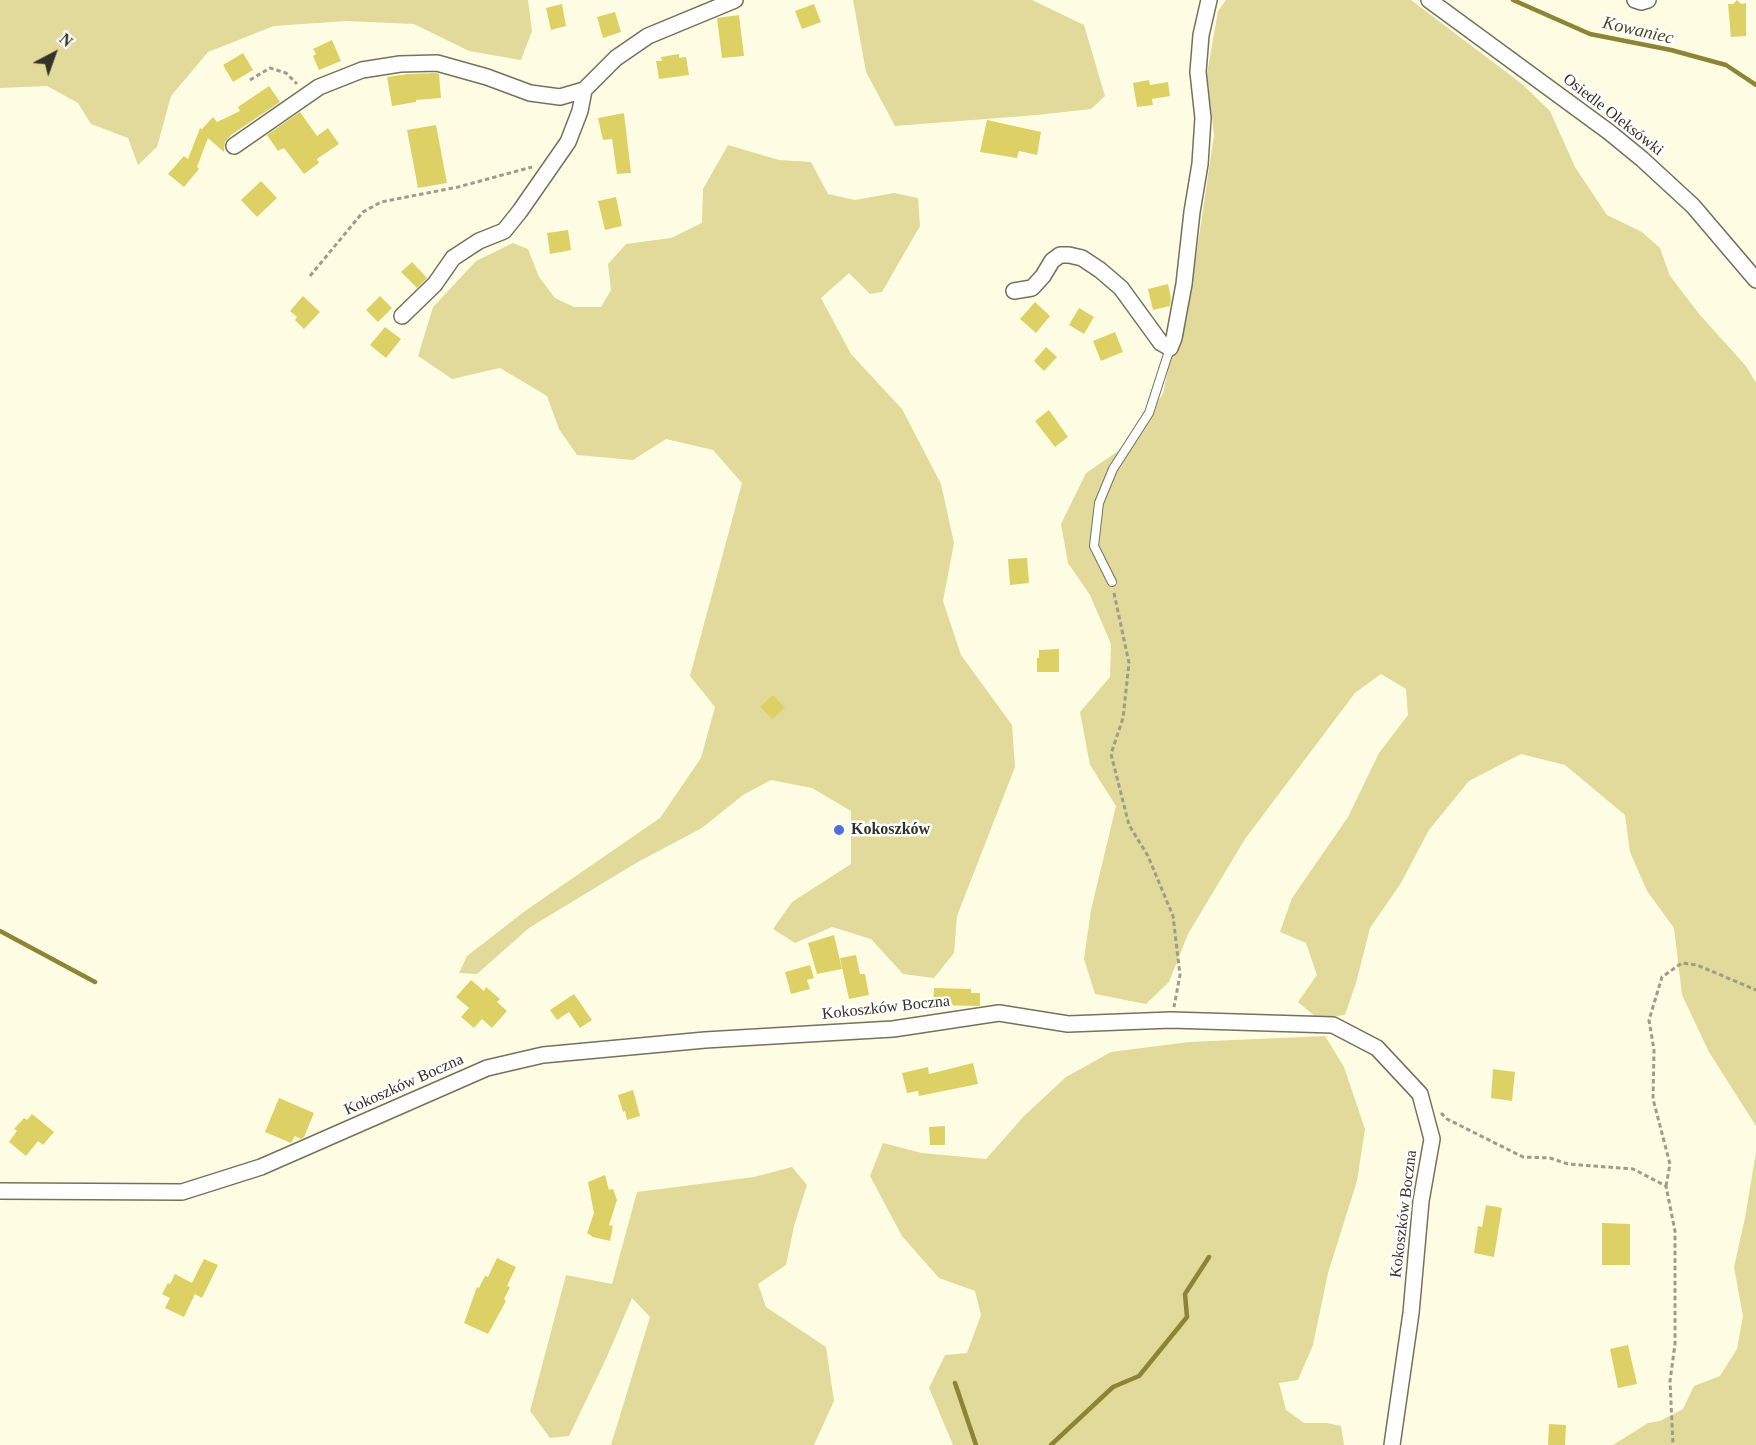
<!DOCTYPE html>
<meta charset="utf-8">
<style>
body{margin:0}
#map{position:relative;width:1756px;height:1445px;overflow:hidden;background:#fffce4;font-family:"Times New Roman",serif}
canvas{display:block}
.north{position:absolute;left:24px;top:24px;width:60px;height:60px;-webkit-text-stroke:4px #fff;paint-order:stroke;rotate:41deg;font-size:16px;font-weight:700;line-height:24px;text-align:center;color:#323228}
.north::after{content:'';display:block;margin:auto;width:21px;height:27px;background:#323228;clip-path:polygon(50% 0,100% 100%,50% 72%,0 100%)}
</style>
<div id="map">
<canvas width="1756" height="1445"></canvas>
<div class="north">N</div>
</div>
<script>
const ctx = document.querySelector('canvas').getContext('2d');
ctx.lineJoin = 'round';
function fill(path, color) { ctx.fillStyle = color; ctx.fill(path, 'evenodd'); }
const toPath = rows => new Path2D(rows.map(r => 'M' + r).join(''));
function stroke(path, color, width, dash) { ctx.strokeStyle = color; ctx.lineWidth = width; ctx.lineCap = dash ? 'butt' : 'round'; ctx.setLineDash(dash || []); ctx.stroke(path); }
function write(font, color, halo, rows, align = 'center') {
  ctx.font = font + ' "Times New Roman",serif'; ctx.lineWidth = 5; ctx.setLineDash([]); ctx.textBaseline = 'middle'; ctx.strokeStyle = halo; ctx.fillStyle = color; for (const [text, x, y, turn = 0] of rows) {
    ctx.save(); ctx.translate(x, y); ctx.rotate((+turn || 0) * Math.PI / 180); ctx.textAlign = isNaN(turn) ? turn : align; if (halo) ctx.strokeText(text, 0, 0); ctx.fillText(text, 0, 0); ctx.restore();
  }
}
fill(toPath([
 [0,0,528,0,532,31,521,60,469,51,414,24,346,21,274,26,208,52,171,96,157,147,138,165,128,138,91,124,78,103,47,86,0,88],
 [853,0,1032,0,1084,25,1105,96,1091,109,1037,115,895,126,866,72],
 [1226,0,1411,0,1522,84,1550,111,1575,167,1607,215,1642,232,1660,248,1670,276,1700,315,1746,366,1756,383,1756,1126,1709,1052,1682,995,1674,928,1647,891,1630,852,1625,815,1565,765,1521,754,1469,781,1429,830,1401,883,1370,928,1356,983,1345,1015,1317,1018,1298,1002,1317,975,1306,943,1280,932,1292,898,1348,817,1379,753,1408,715,1406,689,1381,674,1355,693,1245,839,1188,934,1169,982,1146,1004,1095,994,1084,959,1091,910,1116,806,1090,765,1080,712,1110,677,1111,644,1090,595,1068,563,1061,524,1086,473,1127,445,1163,394,1169,364,1187,318,1214,135,1207,74,1218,11],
 [728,145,779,160,811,162,828,194,855,200,894,193,918,198,920,226,882,292,870,294,849,273,821,298,851,354,902,409,941,484,954,543,943,601,961,655,1012,725,1015,767,957,916,954,953,934,978,903,974,871,939,832,927,795,943,773,929,792,902,851,864,851,811,812,788,771,780,743,795,702,828,636,863,529,928,477,974,459,973,467,956,525,911,660,818,701,758,715,707,690,676,742,483,713,450,666,439,633,460,577,455,559,429,547,396,500,368,452,379,418,356,433,307,476,261,513,243,528,249,539,277,555,298,574,307,601,307,611,290,608,264,626,244,671,238,702,223,703,189],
 [1325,1036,1344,1067,1365,1129,1357,1181,1328,1273,1313,1345,1298,1380,1279,1383,1286,1410,1304,1423,1327,1423,1341,1426,1344,1445,953,1445,929,1388,945,1355,967,1353,981,1315,975,1291,939,1278,902,1236,870,1176,883,1143,922,1153,986,1159,1024,1116,1066,1077,1111,1052,1189,1042],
 [1756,1152,1756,1445,1613,1445,1648,1423,1660,1421,1683,1409,1694,1386,1720,1376,1737,1349,1743,1316,1734,1267,1745,1218],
 [792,1167,807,1185,794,1226,786,1265,758,1284,766,1307,826,1347,834,1401,814,1445,611,1445,650,1317,632,1298,606,1359,569,1436,550,1438,530,1411,566,1275,612,1284,637,1192,754,1177]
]), '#e1da9a');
stroke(toPath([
 [1513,0,1590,34,1671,50,1726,65,1756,85],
 [0,931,95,982],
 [955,1383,976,1445],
 [1051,1445,1113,1387,1139,1376,1187,1317,1185,1294,1209,1257]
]), '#8d8535', 4.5);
fill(toPath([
 [1737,0,1741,4,1746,3,1746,36,1731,37,1728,4,1733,4],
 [562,4,566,26,551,30,546,8],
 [814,4,821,22,802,29,795,11],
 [615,12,621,32,603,38,597,17],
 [739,15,744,56,722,58,717,18],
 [332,40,341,61,319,70,313,56,316,54,313,49],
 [243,53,253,70,233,82,223,65],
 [679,54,679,58,686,57,689,75,659,79,656,61,662,61,661,57],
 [436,73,439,74,441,98,416,100,416,102,392,106,387,77,408,74],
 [1149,80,1150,85,1168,82,1170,96,1152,99,1153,105,1137,107,1133,83],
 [269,86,280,102,231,135,225,142,224,152,208,138,197,167,199,169,184,187,168,174,184,156,188,159,200,128,202,129,213,117,217,122,240,111,238,107],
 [300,112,317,136,328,128,339,144,317,159,319,163,304,174,284,148,278,151,267,135],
 [624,113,631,173,617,174,612,139,603,140,598,118],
 [987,120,1041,132,1037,155,1019,151,1017,158,980,152],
 [436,125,447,183,418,188,407,130],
 [261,181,277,198,257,217,241,200],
 [616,197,622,226,605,230,598,201],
 [568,230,571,250,550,254,547,233],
 [412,262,427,278,417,288,401,272],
 [1168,284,1171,298,1170,306,1153,310,1148,289],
 [303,296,320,312,304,329,295,320,297,317,290,311],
 [380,296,392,308,378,322,366,310],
 [1035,302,1050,316,1036,333,1020,319],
 [1079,308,1094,317,1084,334,1069,325],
 [385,327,401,339,386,358,370,345],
 [1115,332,1123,352,1101,361,1093,341],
 [1046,347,1057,357,1044,371,1034,361],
 [1049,410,1068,437,1055,447,1035,421],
 [1027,558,1029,583,1010,585,1008,559],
 [1059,649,1059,672,1037,672,1037,658,1039,658,1039,650],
 [773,695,785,708,772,719,760,707],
 [834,935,842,969,817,974,808,943],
 [856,955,860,974,865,974,869,995,849,999,840,958],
 [810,965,814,978,807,980,810,989,791,994,785,972],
 [471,980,484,991,486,987,500,999,497,1002,507,1011,492,1028,482,1019,474,1028,461,1017,469,1008,456,997],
 [934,988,971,989,971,993,980,993,980,1006,933,1005],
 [574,994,592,1020,580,1028,569,1012,557,1020,550,1010],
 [973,1063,978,1084,919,1096,918,1091,907,1093,902,1073,928,1067,929,1074],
 [1493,1069,1515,1072,1512,1101,1491,1098],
 [633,1090,640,1116,627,1120,625,1111,623,1112,618,1095],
 [279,1098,314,1113,304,1137,301,1139,295,1136,291,1143,265,1132],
 [32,1114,54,1132,43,1145,38,1141,26,1156,9,1142,17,1131,14,1129,24,1118,27,1120],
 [945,1126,945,1145,930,1145,929,1127],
 [605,1175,609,1190,613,1189,617,1200,609,1225,613,1226,610,1241,593,1237,587,1233,594,1213,588,1182],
 [1486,1205,1502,1208,1494,1257,1474,1253,1478,1226,1482,1227],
 [1602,1223,1630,1224,1630,1265,1602,1265],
 [497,1258,516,1267,507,1286,510,1287,504,1299,506,1301,488,1334,464,1323,477,1287,479,1288,485,1276,488,1277],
 [204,1259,218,1265,202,1298,195,1294,184,1317,165,1308,170,1298,162,1294,168,1283,170,1284,175,1274,192,1283],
 [1628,1345,1637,1384,1618,1388,1610,1349],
 [1549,1424,1566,1425,1565,1445,1548,1445]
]), '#ddd166');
const lane = toPath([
 [1112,582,1094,546,1099,503,1113,469,1149,413,1170,348]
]);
const street = toPath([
 [1429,0,1609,132,1642,159,1693,206,1756,280],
 [1635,0,1641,2,1648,0],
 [234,146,319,87,362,70,400,64,437,63,487,77,530,93,560,97,584,90],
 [1014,291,1032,288,1043,276,1052,261,1060,255,1069,255,1082,258,1100,270,1121,288,1161,343,1170,348,1174,338,1184,284,1192,212,1200,164,1203,118,1198,72,1201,35,1209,0],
 [402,316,435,284,453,258,479,241,504,231,520,211,568,142,580,111,584,90,616,58,648,36,735,0],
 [0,1191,182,1192,261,1167,487,1068,543,1055,705,1040,893,1029,999,1013,1068,1024,1171,1020,1333,1025,1377,1048,1420,1094,1432,1139,1421,1201,1411,1313,1392,1445]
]);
stroke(lane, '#74725c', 10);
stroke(street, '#74725c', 18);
stroke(toPath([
 [250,80,270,68,286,73,297,84],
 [310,276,363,212,381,202,458,187,532,167],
 [1114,593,1129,663,1123,718,1111,754,1129,825,1148,856,1173,916,1180,975,1174,1007],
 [1441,1113,1447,1119,1523,1157,1550,1158,1568,1164,1633,1169,1666,1186,1675,1231,1675,1344,1670,1381,1673,1445],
 [1666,1186,1670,1164,1653,1099,1654,1050,1649,1020,1662,977,1682,963,1697,965,1756,990]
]), '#9e9c8b', 3, [4.5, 3]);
stroke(lane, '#fff', 8);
stroke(street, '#fff', 15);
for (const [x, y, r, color] of [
 [839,830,6,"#566ae0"]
]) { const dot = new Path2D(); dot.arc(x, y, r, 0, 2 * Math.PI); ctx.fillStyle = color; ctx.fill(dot); stroke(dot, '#fff', 2); }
write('16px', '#323228', '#fff', [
 ["Osiedle Oleksówki",1613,115,38],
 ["Kokoszków Boczna",886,1008,-6],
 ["Kokoszków Boczna",404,1085,-24],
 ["Kokoszków Boczna",1404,1214,-83]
]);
write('bold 16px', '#323228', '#fff', [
 ["Kokoszków",851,830]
], 'left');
write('italic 18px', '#4d481c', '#fff', [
 ["Kowaniec",1638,31,13]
]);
</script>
